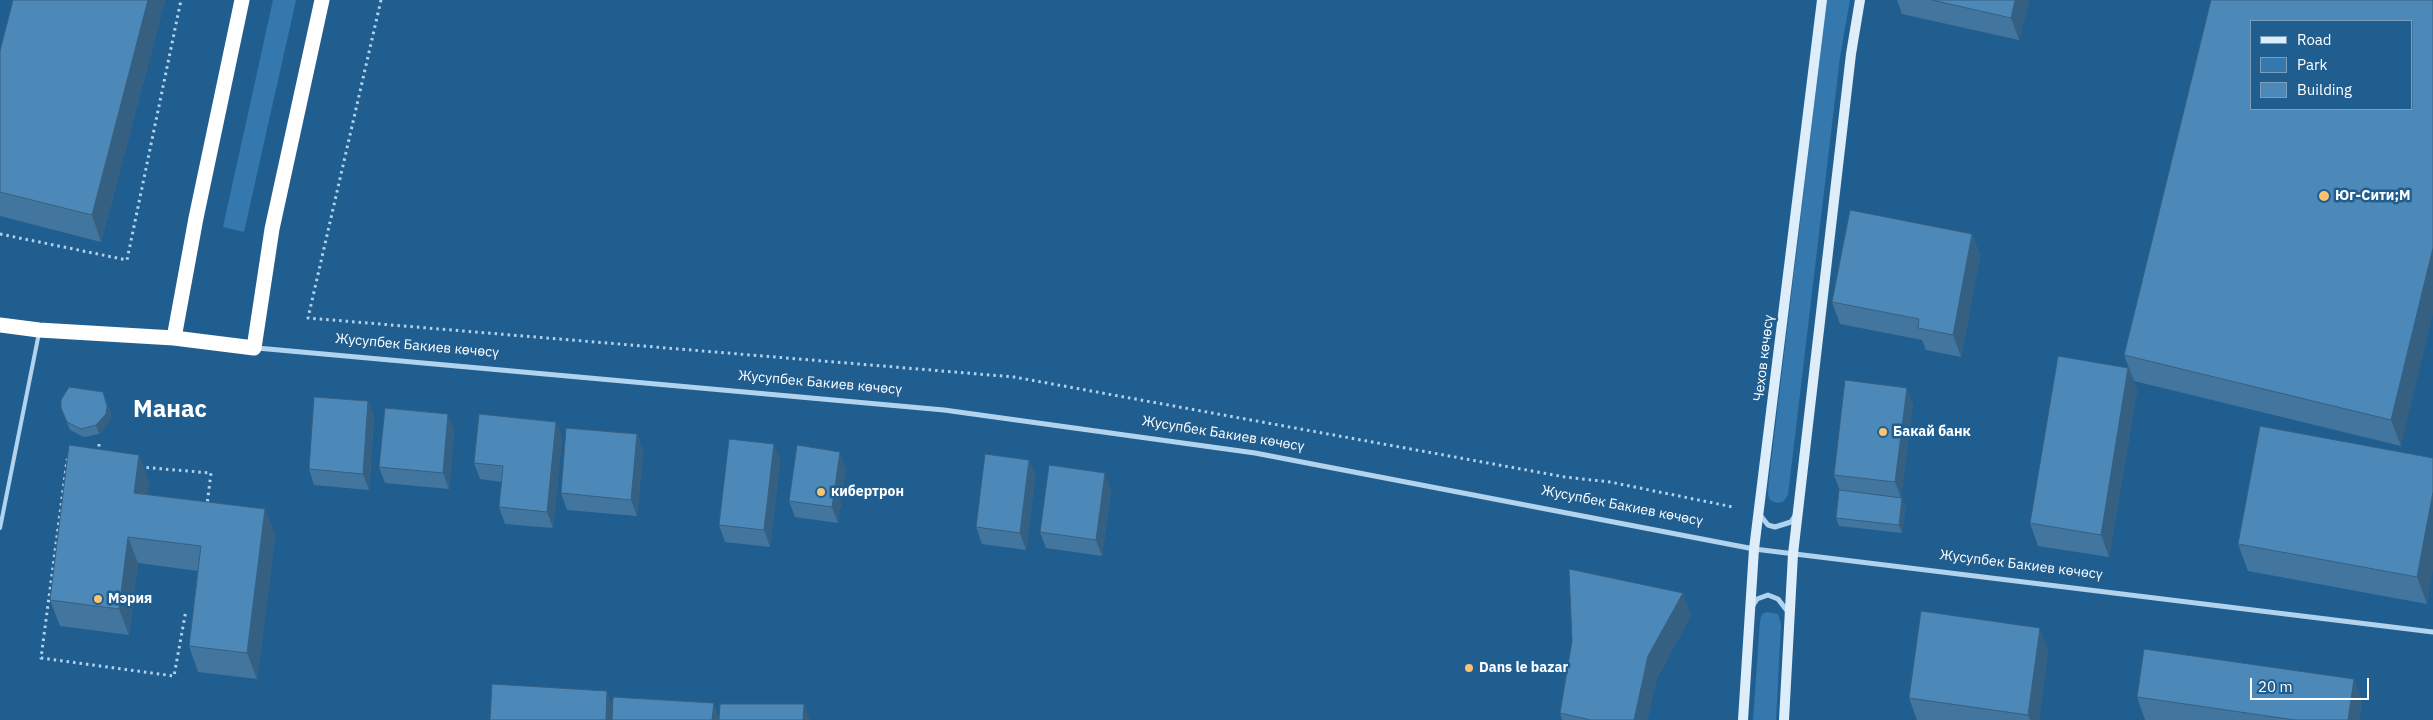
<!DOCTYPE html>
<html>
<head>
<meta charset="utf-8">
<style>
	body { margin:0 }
	#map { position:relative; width:2433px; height:720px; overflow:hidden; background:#215e90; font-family:"IBM Plex Sans",sans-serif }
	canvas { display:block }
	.legend { position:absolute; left:2250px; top:20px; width:162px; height:90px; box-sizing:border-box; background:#215e90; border:1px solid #7a9ebc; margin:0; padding:6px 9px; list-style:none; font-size:15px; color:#fff }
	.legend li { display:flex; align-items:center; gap:10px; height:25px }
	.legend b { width:25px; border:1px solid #7a9ebc }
	.scale { position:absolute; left:2250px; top:678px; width:119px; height:22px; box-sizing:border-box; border:2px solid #fff; border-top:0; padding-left:6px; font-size:15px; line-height:18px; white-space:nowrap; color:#fff; -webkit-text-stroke:4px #215e90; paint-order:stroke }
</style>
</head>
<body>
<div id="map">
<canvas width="2433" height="720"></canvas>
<ul class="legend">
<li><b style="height:6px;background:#ddedfa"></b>Road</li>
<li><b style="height:14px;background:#3478ad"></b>Park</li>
<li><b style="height:14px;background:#4d89b8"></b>Building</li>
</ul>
<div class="scale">20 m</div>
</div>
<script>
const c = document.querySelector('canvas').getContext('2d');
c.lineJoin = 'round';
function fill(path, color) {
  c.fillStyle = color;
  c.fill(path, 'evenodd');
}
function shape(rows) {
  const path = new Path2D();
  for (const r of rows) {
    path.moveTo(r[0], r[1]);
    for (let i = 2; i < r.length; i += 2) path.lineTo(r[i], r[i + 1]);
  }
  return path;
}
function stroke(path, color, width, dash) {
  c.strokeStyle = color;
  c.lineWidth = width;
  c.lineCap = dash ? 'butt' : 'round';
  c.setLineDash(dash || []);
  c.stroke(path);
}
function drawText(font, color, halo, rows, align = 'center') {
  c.font = font + ' "IBM Plex Sans",sans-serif';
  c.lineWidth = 5;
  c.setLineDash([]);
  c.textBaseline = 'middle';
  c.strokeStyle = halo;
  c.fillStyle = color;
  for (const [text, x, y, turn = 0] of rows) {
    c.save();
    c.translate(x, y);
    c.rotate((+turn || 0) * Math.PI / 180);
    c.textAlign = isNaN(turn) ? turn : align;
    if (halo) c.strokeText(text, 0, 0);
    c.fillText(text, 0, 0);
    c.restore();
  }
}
fill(shape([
	[273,0,296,0,244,232,223,227],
	[1827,0,1850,0,1840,57,1788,495,1783,502,1777,503,1770,500,1768,494,1769,479],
	[1767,612,1778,614,1781,624,1776,720,1753,720,1760,621,1762,614]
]), '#3478ad');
stroke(shape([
	[381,0,308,318,1014,377,1565,477,1610,482,1733,507],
	[0,234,127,260,181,0],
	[99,453,99,441],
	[69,460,67,460,41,658,174,676,186,610],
	[140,467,211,473,207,505]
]), '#b1d3ed', 3, [2.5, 4]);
stroke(shape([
	[0,528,39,333]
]), '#b1d3ed', 4);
stroke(shape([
	[257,348,944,410,1255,453,1754,549,2433,632],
	[1760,515,1768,525,1775,527,1791,522,1795,516],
	[1753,605,1757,599,1768,595,1778,599,1788,612]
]), '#b1d3ed', 5);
stroke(shape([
	[1743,720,1754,549,1822,0],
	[1784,720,1793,554,1851,54,1860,0]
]), '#ddedfa', 10);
stroke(shape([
	[0,325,39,330,174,338,254,348,272,229,322,0],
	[174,338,196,218,242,0]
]), '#fff', 15);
fill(shape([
	[13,0,165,0,101,242,0,216,0,51],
	[1897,0,2029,0,2019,40,1902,14],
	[2433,0,2401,446,2134,381,2124,355],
	[1972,234,1980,256,1961,357,1926,350,1922,340,1840,324,1832,302],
	[2128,368,2137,390,2109,557,2038,546,2030,523],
	[103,392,111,415,109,422,99,434,84,437,70,430,61,408],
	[368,401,374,417,369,490,314,485,309,469],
	[1913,404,1901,497,1906,506,1902,533,1839,526,1836,518,1840,491,1834,475],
	[556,422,562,438,553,528,505,524,499,507,502,482,480,479,474,463],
	[454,430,449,489,385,483,379,467],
	[637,434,643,451,637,516,567,510,561,493],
	[2433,458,2427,604,2248,571,2238,544],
	[780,460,770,547,725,542,719,525],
	[1029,460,1035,476,1026,550,982,544,976,527],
	[846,468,838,523,795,517,789,501],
	[149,481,147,495,265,509,275,536,257,679,198,672,189,646,198,571,138,563,129,635,60,626,50,600],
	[1111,490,1102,556,1046,548,1040,532],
	[1691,615,1657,678,1647,720,1562,720,1560,713],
	[2048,651,2039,720,1917,720,1909,698],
	[2354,679,2362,701,2359,720,2145,720,2137,697]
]), '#42769e');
fill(shape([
	[148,0,165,0,101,242,92,215],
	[2015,0,2029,0,2019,40,2011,18],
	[1972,234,1980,256,1961,357,1953,335],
	[2433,248,2433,314,2401,446,2391,420],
	[2128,368,2137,390,2109,557,2101,535],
	[1907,388,1913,404,1901,498,1895,482],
	[368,401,374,417,369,490,363,474],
	[107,406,111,415,109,422,99,434,96,425],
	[448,414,454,430,449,489,443,473],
	[556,422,562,438,553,528,547,512],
	[637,434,643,451,637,516,631,500],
	[774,444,780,460,770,547,764,530],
	[840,452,846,468,838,523,832,507],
	[139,455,149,481,144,520,134,493],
	[1029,460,1035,476,1026,550,1020,533],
	[1105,473,1111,490,1102,556,1096,540],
	[2433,492,2433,570,2427,604,2417,577],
	[1902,498,1906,506,1902,533,1899,525],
	[265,509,275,536,257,679,247,653],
	[128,537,138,563,129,635,119,609],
	[1683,593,1691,615,1657,678,1647,720,1634,720,1648,656],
	[2040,628,2048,651,2039,720,2030,720,2028,715],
	[2354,679,2362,701,2359,720,2348,720],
	[607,691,613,708,613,720,606,720],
	[714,703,720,720,712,720],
	[804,704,810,720,803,720]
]), '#366081');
const building = shape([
	[13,0,148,0,92,215,0,192,0,51,13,0],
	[1932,0,2015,0,2011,18,1932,0],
	[2211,0,2433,0,2433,248,2391,420,2124,355,2211,0],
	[2252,21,2412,21,2412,109,2252,109,2252,21],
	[1850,210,1972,234,1953,335,1918,328,1919,319,1832,302,1850,210],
	[2058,356,2128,368,2101,535,2030,523,2058,356],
	[1845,380,1907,388,1895,482,1834,475,1845,380],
	[69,387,103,392,107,406,106,414,96,425,81,429,67,422,61,408,61,400,69,387],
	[314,397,368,401,363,474,309,469,314,397],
	[385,408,448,414,443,473,379,467,385,408],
	[479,414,556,422,547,512,499,507,503,466,474,463,479,414],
	[2260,426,2433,458,2433,492,2417,577,2238,544,2260,426],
	[566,428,637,434,631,500,561,493,566,428],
	[729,439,774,444,764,530,719,525,729,439],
	[69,445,139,455,134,493,265,509,247,653,189,646,201,546,128,537,119,609,50,600,69,445],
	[797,445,840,452,832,507,789,501,797,445],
	[985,454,1029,460,1020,533,976,527,985,454],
	[1049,465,1105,473,1096,540,1040,532,1049,465],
	[1839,490,1902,498,1899,525,1836,518,1839,490],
	[1569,569,1683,593,1648,656,1634,720,1591,720,1560,713,1572,641,1569,569],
	[1921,611,2040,628,2028,715,1909,698,1921,611],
	[2144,649,2354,679,2348,720,2295,720,2137,697,2144,649],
	[492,684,607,691,606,720,490,720,492,684],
	[613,697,714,703,712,720,612,720,613,697],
	[720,704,804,704,803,720,719,720,720,704]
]);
fill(building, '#4d89b8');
stroke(building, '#366081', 1);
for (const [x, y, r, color] of [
	[2324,196,6,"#f9c372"],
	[1883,432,5,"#f9c372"],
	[821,492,5,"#f9c372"],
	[98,599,5,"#f9c372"],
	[1469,668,5,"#f9c372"]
]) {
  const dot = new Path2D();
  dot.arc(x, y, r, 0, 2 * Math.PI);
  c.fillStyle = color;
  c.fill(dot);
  stroke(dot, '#215e90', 2);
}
drawText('bold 14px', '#fff', '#215e90', [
	["Юг-Сити;M",2335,196],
	["Бакай банк",1893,432],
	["кибертрон",831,492],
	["Мэрия",108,599],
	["Dans le bazar",1479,668]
], 'left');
drawText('14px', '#fff', '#215e90', [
	["Жусупбек Бакиев көчөсү",417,346,5],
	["Чехов көчөсү",1764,358,-83],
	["Жусупбек Бакиев көчөсү",820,383,5],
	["Жусупбек Бакиев көчөсү",1223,434,9],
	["Жусупбек Бакиев көчөсү",1622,506,11],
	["Жусупбек Бакиев көчөсү",2021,565,7]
]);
drawText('bold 24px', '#fff', '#215e90', [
	["Манас",170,410]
]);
</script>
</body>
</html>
